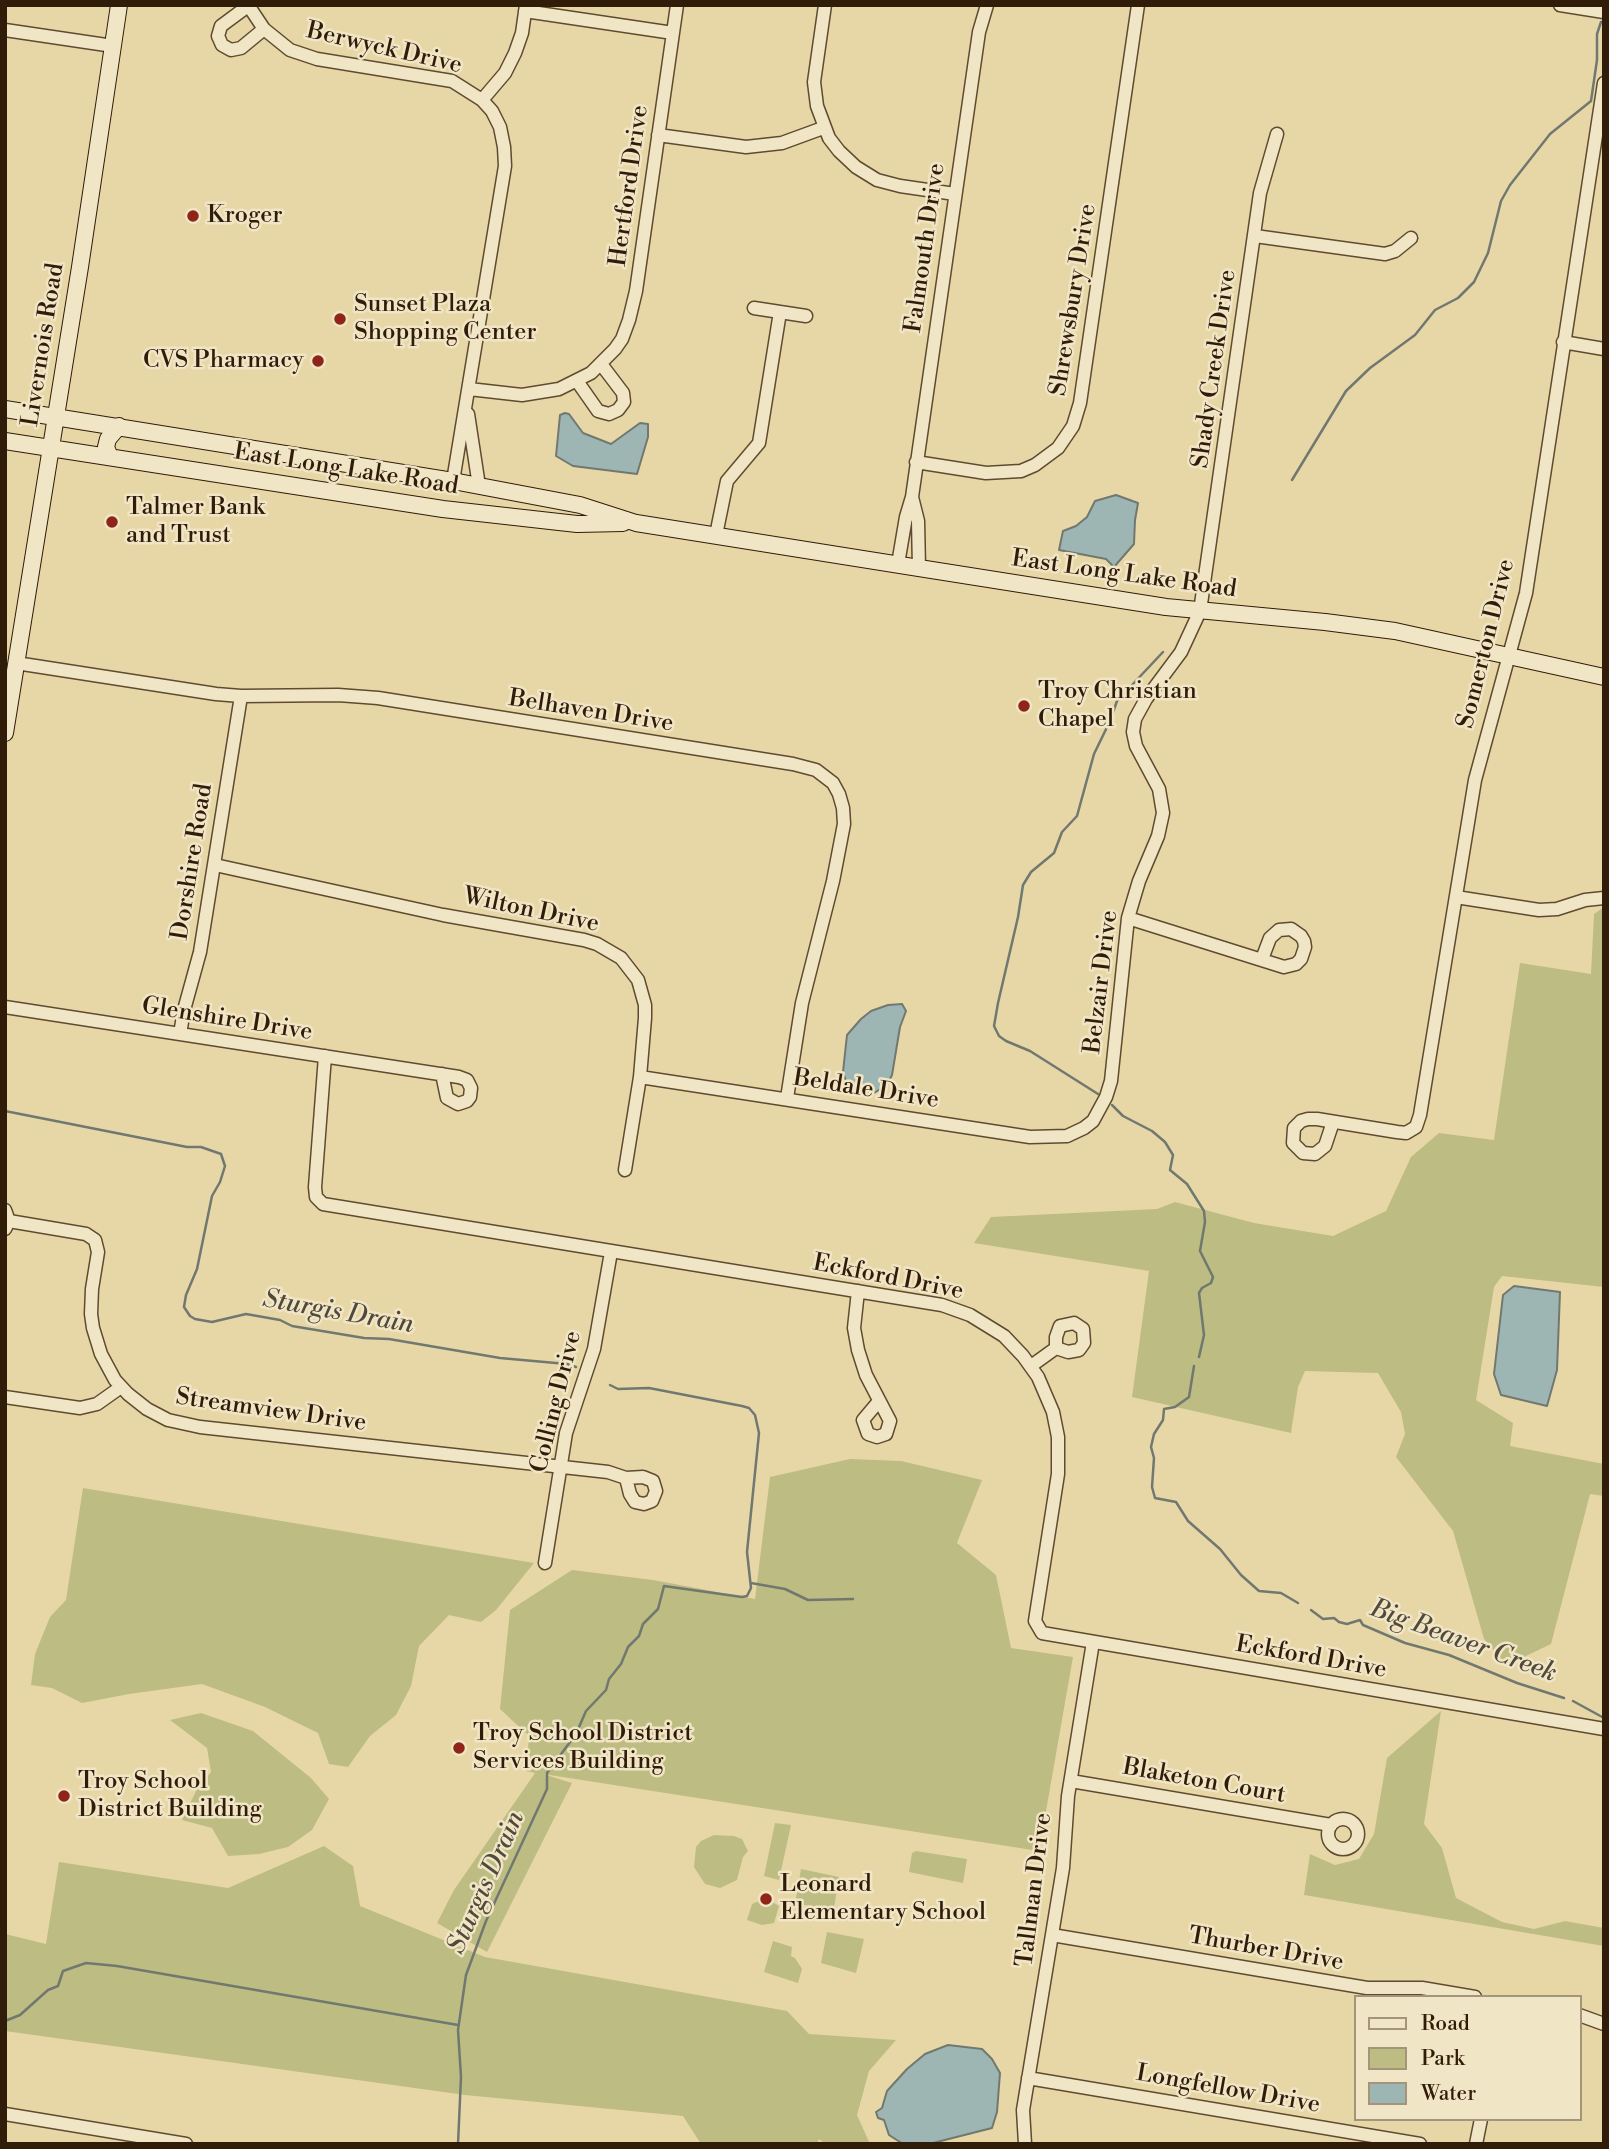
<!DOCTYPE html>
<html>
<head>
<meta charset="utf-8">
<style>
	body { margin:0 }
	#map { position:relative; width:1609px; height:2149px; overflow:hidden; background:#e8d7a6; font-family:"Libre Bodoni",serif }
	canvas { display:block }
	.frame { position:absolute; inset:0; border:7px solid #301c09; pointer-events:none }
	.legend { position:absolute; left:1354px; top:1995px; width:228px; height:126px; box-sizing:border-box; background:#f0e5c5; border:2px solid #a3957a; margin:0; padding:9px 12px; list-style:none; font-size:21px; color:#301c09 }
	.legend li { display:flex; align-items:center; gap:14px; height:35px }
	.legend b { width:35px; border:2px solid #a3957a }
</style>
</head>
<body>
<div id="map">
<canvas width="1609" height="2149"></canvas>
<div class="frame"></div>
<ul class="legend">
<li><b style="height:9px;background:#f0e5c5"></b>Road</li>
<li><b style="height:19px;background:#bdbc82"></b>Park</li>
<li><b style="height:19px;background:#9db6b4"></b>Water</li>
</ul>
</div>
<script>
const c = document.querySelector('canvas').getContext('2d');
c.lineJoin = 'round';
function fill(path, color) {
  c.fillStyle = color;
  c.fill(path, 'evenodd');
}
function shape(rows) {
  const path = new Path2D();
  for (const r of rows) {
    if (r.length === 3) {
      path.moveTo(r[0] + r[2], r[1]);
      path.arc(r[0], r[1], r[2], 0, 2 * Math.PI);
      continue;
    }
    path.moveTo(r[0], r[1]);
    for (let i = 2; i < r.length; i += 2) path.lineTo(r[i], r[i + 1]);
  }
  return path;
}
function stroke(path, color, width, dash) {
  c.strokeStyle = color;
  c.lineWidth = width;
  c.lineCap = dash ? 'butt' : 'round';
  c.setLineDash(dash || []);
  c.stroke(path);
}
function drawText(font, color, halo, rows, align = 'center') {
  c.font = font + ' "Libre Bodoni",serif';
  c.lineWidth = 5;
  c.setLineDash([]);
  c.textBaseline = 'middle';
  c.strokeStyle = halo;
  c.fillStyle = color;
  for (const [text, x, y, turn = 0] of rows) {
    c.save();
    c.translate(x, y);
    c.rotate((+turn || 0) * Math.PI / 180);
    c.textAlign = isNaN(turn) ? turn : align;
    if (halo) c.strokeText(text, 0, 0);
    c.fillText(text, 0, 0);
    c.restore();
  }
}
fill(shape([
	[1604,907,1604,1287,1502,1276,1494,1287,1476,1400,1513,1423,1510,1446,1604,1464,1604,1496,1590,1494,1551,1644,1507,1665,1484,1639,1453,1531,1396,1457,1405,1434,1401,1412,1378,1373,1305,1371,1298,1387,1291,1433,1132,1397,1149,1271,974,1243,991,1217,1157,1209,1175,1202,1254,1223,1333,1236,1386,1211,1411,1157,1439,1133,1494,1140,1520,963,1591,974,1594,914],
	[850,1459,901,1461,982,1480,957,1543,996,1575,1011,1648,1073,1657,1039,1851,543,1774,572,1783,487,1952,437,1923,454,1890,535,1773,526,1771,529,1736,500,1709,510,1610,572,1570,653,1580,755,1599,770,1477],
	[83,1488,534,1563,496,1610,481,1622,449,1615,419,1646,411,1686,396,1715,370,1736,348,1767,329,1764,318,1733,265,1707,202,1684,129,1694,82,1703,52,1688,31,1685,35,1654,50,1617,66,1600],
	[1441,1711,1424,1824,1442,1848,1456,1898,1502,1922,1534,1929,1565,1921,1604,1928,1604,1946,1304,1895,1310,1854,1335,1865,1359,1859,1374,1834,1387,1758],
	[201,1713,253,1731,311,1778,329,1799,312,1830,288,1847,259,1854,228,1856,212,1828,182,1820,196,1791,211,1772,207,1748,170,1720],
	[775,1823,791,1825,779,1880,764,1876],
	[714,1835,734,1836,742,1839,748,1851,743,1857,737,1880,720,1888,705,1884,694,1867,696,1847,701,1841],
	[324,1846,353,1866,360,1906,485,1957,787,2011,809,2034,896,2040,869,2071,857,2115,870,2144,826,2144,819,2139,817,2144,701,2144,683,2116,465,2095,5,2031,5,1934,46,1944,59,1862,228,1888],
	[916,1851,967,1859,963,1883,909,1872,912,1853],
	[801,1869,839,1877,834,1908,795,1904],
	[766,1898,779,1906,774,1923,762,1925,747,1920,752,1904],
	[827,1932,864,1939,856,1973,821,1963],
	[773,1941,792,1947,791,1956,795,1958,802,1969,798,1983,764,1972]
]), '#bdbc82');
const water = shape([
	[565,413,569,414,583,433,611,444,640,423,648,424,648,437,637,474,573,466,556,456,560,415,565,413],
	[1116,495,1138,503,1135,520,1134,544,1114,567,1106,559,1059,550,1063,531,1076,526,1087,517,1095,501,1116,495],
	[902,1004,906,1011,900,1027,892,1075,887,1085,874,1093,859,1091,846,1081,843,1072,847,1035,861,1019,871,1011,888,1005,902,1004],
	[1514,1286,1560,1292,1557,1370,1547,1406,1501,1395,1494,1374,1503,1295,1514,1286],
	[948,2045,982,2049,992,2059,1000,2073,997,2112,992,2128,929,2144,903,2144,889,2135,884,2120,878,2118,876,2112,882,2108,887,2091,907,2069,925,2054,948,2045]
]);
fill(water, '#9db6b4');
stroke(water, '#717870', 2);
stroke(shape([
	[1292,480,1346,391,1370,368,1415,335,1435,310,1458,298,1474,282,1488,253,1501,201,1510,185,1550,134,1591,101,1597,60,1597,34,1601,22],
	[1098,1094,1030,1051,1006,1041,999,1036,994,1026,998,1003,1018,917,1023,885,1031,872,1054,853,1062,832,1077,816,1094,754,1110,721,1117,701,1163,652],
	[1112,1105,1123,1116,1152,1131,1165,1142,1173,1155,1170,1170,1187,1184,1204,1211,1205,1222,1200,1251,1213,1277,1211,1283,1202,1288,1199,1293,1204,1335,1199,1357],
	[5,1111,187,1147,201,1147,221,1154,225,1166,220,1182,212,1196,197,1269,186,1295,184,1307,190,1316,195,1319,212,1322,246,1314,280,1320,292,1326,364,1338,389,1339,500,1358,567,1364,576,1367],
	[1194,1366,1189,1397,1175,1407,1164,1409,1163,1420,1154,1434,1151,1447,1154,1458,1152,1487,1155,1498,1176,1502,1188,1521,1220,1549,1241,1575,1259,1591,1281,1593,1298,1603],
	[751,1583,785,1589,808,1600,853,1599],
	[1311,1610,1323,1619,1334,1618,1339,1622,1347,1624,1360,1620,1363,1625,1405,1643,1449,1655,1517,1683,1564,1698],
	[1573,1701,1604,1718],
	[5,2021,20,2015,48,1990,58,1986,63,1971,86,1963,117,1966,458,2025],
	[458,2144,461,2077,458,2030,466,1975,486,1921,547,1789,547,1773,576,1734,586,1711,606,1690,609,1679,621,1664,628,1647,639,1636,643,1624,658,1609,664,1586,742,1597,747,1596,751,1588,747,1552,759,1433,755,1415,749,1408,742,1406,649,1388,618,1389,610,1385]
]), '#717870', 2.5);
const street = shape([
	[248,5,264,29,290,50,317,59,452,81,482,100,492,111,500,127,504,147,505,166,453,481],
	[825,5,814,82,817,106,829,138,839,151,856,167,877,180,900,186,955,194],
	[1560,5,1604,12],
	[248,6,221,26,218,36,222,45,231,50,241,48,264,29],
	[525,11,673,33],
	[5,30,113,46],
	[482,100,505,73,515,53,522,33,526,5],
	[658,135,746,147,782,143,823,128],
	[1255,236,1385,254,1395,251,1411,238],
	[754,308,806,316],
	[1563,342,1604,349],
	[577,381,598,411,609,414,618,410,624,402,623,393,601,364],
	[469,389,522,395,559,389,591,373,615,349,622,339,629,320,636,291,677,5],
	[468,414,479,486],
	[916,462,986,473,1021,471,1035,465,1058,448,1073,426,1080,403,1138,5],
	[912,497,979,32,987,5],
	[716,535,727,481,759,443,780,312],
	[898,564,906,517,912,497,918,521,919,568],
	[16,663,216,694,241,696,338,695,378,698,793,764,816,770,833,783,839,794,843,808,844,824,833,881,802,1003,787,1098],
	[215,865,443,915,584,940,597,944,621,958,638,980,645,1005,645,1018,640,1077,625,1170],
	[1456,897,1539,910,1557,909,1585,900,1604,898],
	[1128,918,1284,967,1296,964,1301,959,1305,947,1304,941,1301,936,1291,929,1279,930,1270,938,1262,959],
	[5,1007,459,1077,467,1080,471,1088,470,1097,467,1101,458,1104,447,1098,442,1074],
	[180,1034,184,1010,200,952,241,696],
	[325,1056,315,1187,316,1197,323,1204,942,1305,970,1315,1004,1336,1023,1356,1038,1377,1053,1412,1058,1437,1058,1474,1035,1621,1042,1633,1604,1729],
	[640,1077,1030,1137,1067,1136,1084,1128,1093,1121,1106,1097,1111,1081,1128,918,1139,881,1158,836,1163,813,1159,789,1136,746,1133,732,1135,719,1146,699,1181,652,1200,611,1260,193,1277,134],
	[1333,1122,1325,1146,1315,1154,1303,1153,1293,1143,1294,1128,1301,1121,1308,1119,1317,1119,1397,1132,1406,1133,1416,1127,1420,1115,1475,780,1526,593,1604,83],
	[5,1210,9,1221,5,1229],
	[9,1221,86,1234,95,1240,98,1252,92,1289,91,1314,93,1328,101,1354,115,1380,128,1394,147,1409,168,1420,200,1427,608,1472,626,1478,630,1494,635,1502,644,1504,652,1501,656,1491,653,1481,643,1477,626,1478],
	[858,1291,854,1328,858,1350,866,1375,890,1421,886,1434,877,1437,868,1434,863,1420,879,1401],
	[1031,1366,1056,1348,1068,1352,1079,1350,1084,1343,1083,1329,1074,1323,1060,1326,1056,1337,1056,1348],
	[5,1397,80,1408,97,1404,121,1387],
	[545,1563,566,1433,594,1349,611,1252],
	[1071,1781,1331,1825],
	[1343,1834,15],
	[1052,1935,1367,1988,1422,1988,1475,1997],
	[1579,2015,1604,2024],
	[1028,2078,1420,2144],
	[5,2114,186,2144],
	[1025,2144,1023,2110,1063,1868,1068,1796,1093,1642],
	[1476,2144,1481,2119]
]);
const secondary = shape([
	[5,409,453,481,580,505,636,523,919,568,1166,607,1325,622,1395,631,1604,677],
	[5,441,443,509,577,524,623,523],
	[110,457,106,447,108,439,119,426],
	[5,733,80,267,119,5]
]);
stroke(street, '#5e4b30', 15);
stroke(secondary, '#301c09', 18);
stroke(street, '#f0e5c5', 12);
stroke(secondary, '#f0e5c5', 16);
for (const [x, y, r, color] of [
	[193,216,7,"#8f2418"],
	[340,319,7,"#8f2418"],
	[318,361,7,"#8f2418"],
	[112,522,7,"#8f2418"],
	[1024,706,7,"#8f2418"],
	[459,1748,7,"#8f2418"],
	[64,1796,7,"#8f2418"],
	[766,1899,7,"#8f2418"]
]) {
  const dot = new Path2D();
  dot.arc(x, y, r, 0, 2 * Math.PI);
  c.fillStyle = color;
  c.fill(dot);
  stroke(dot, '#f0e5c5', 2.5);
}
drawText('24px', '#301c09', '#f0e5c5', [
	["Berwyck Drive",384,49,13],
	["Hertford Drive",630,186,-82],
	["Falmouth Drive",926,248,-82],
	["Shrewsbury Drive",1074,300,-81],
	["Livernois Road",44,345,-81],
	["Shady Creek Drive",1215,369,-82],
	["East Long Lake Road",346,470,9],
	["East Long Lake Road",1124,575,8],
	["Somerton Drive",1487,644,-76],
	["Belhaven Drive",591,712,9],
	["Dorshire Road",193,862,-81],
	["Wilton Drive",531,911,12],
	["Belzair Drive",1102,982,-83],
	["Glenshire Drive",227,1020,9],
	["Beldale Drive",866,1090,9],
	["Eckford Drive",888,1278,11],
	["Colling Drive",557,1402,-76],
	["Streamview Drive",271,1411,8],
	["Eckford Drive",1311,1658,10],
	["Blaketon Court",1204,1782,10],
	["Tallman Drive",1035,1890,-83],
	["Thurber Drive",1266,1950,10],
	["Longfellow Drive",1228,2090,10]
]);
drawText('24px', '#301c09', '#f0e5c5', [
	["Kroger",207,216],
	["Sunset Plaza",354,305],
	["Shopping Center",354,333],
	["CVS Pharmacy",304,361,"right"],
	["Talmer Bank",126,508],
	["and Trust",126,536],
	["Troy Christian",1038,692],
	["Chapel",1038,720],
	["Troy School District",473,1734],
	["Services Building",473,1762],
	["Troy School",78,1782],
	["District Building",78,1810],
	["Leonard",780,1885],
	["Elementary School",780,1913]
], 'left');
drawText('italic 26px', '#514a3c', '#f0e5c5', [
	["Sturgis Drain",338,1313,10],
	["Big Beaver Creek",1463,1642,20],
	["Sturgis Drain",487,1883,-66]
]);
</script>
</body>
</html>
